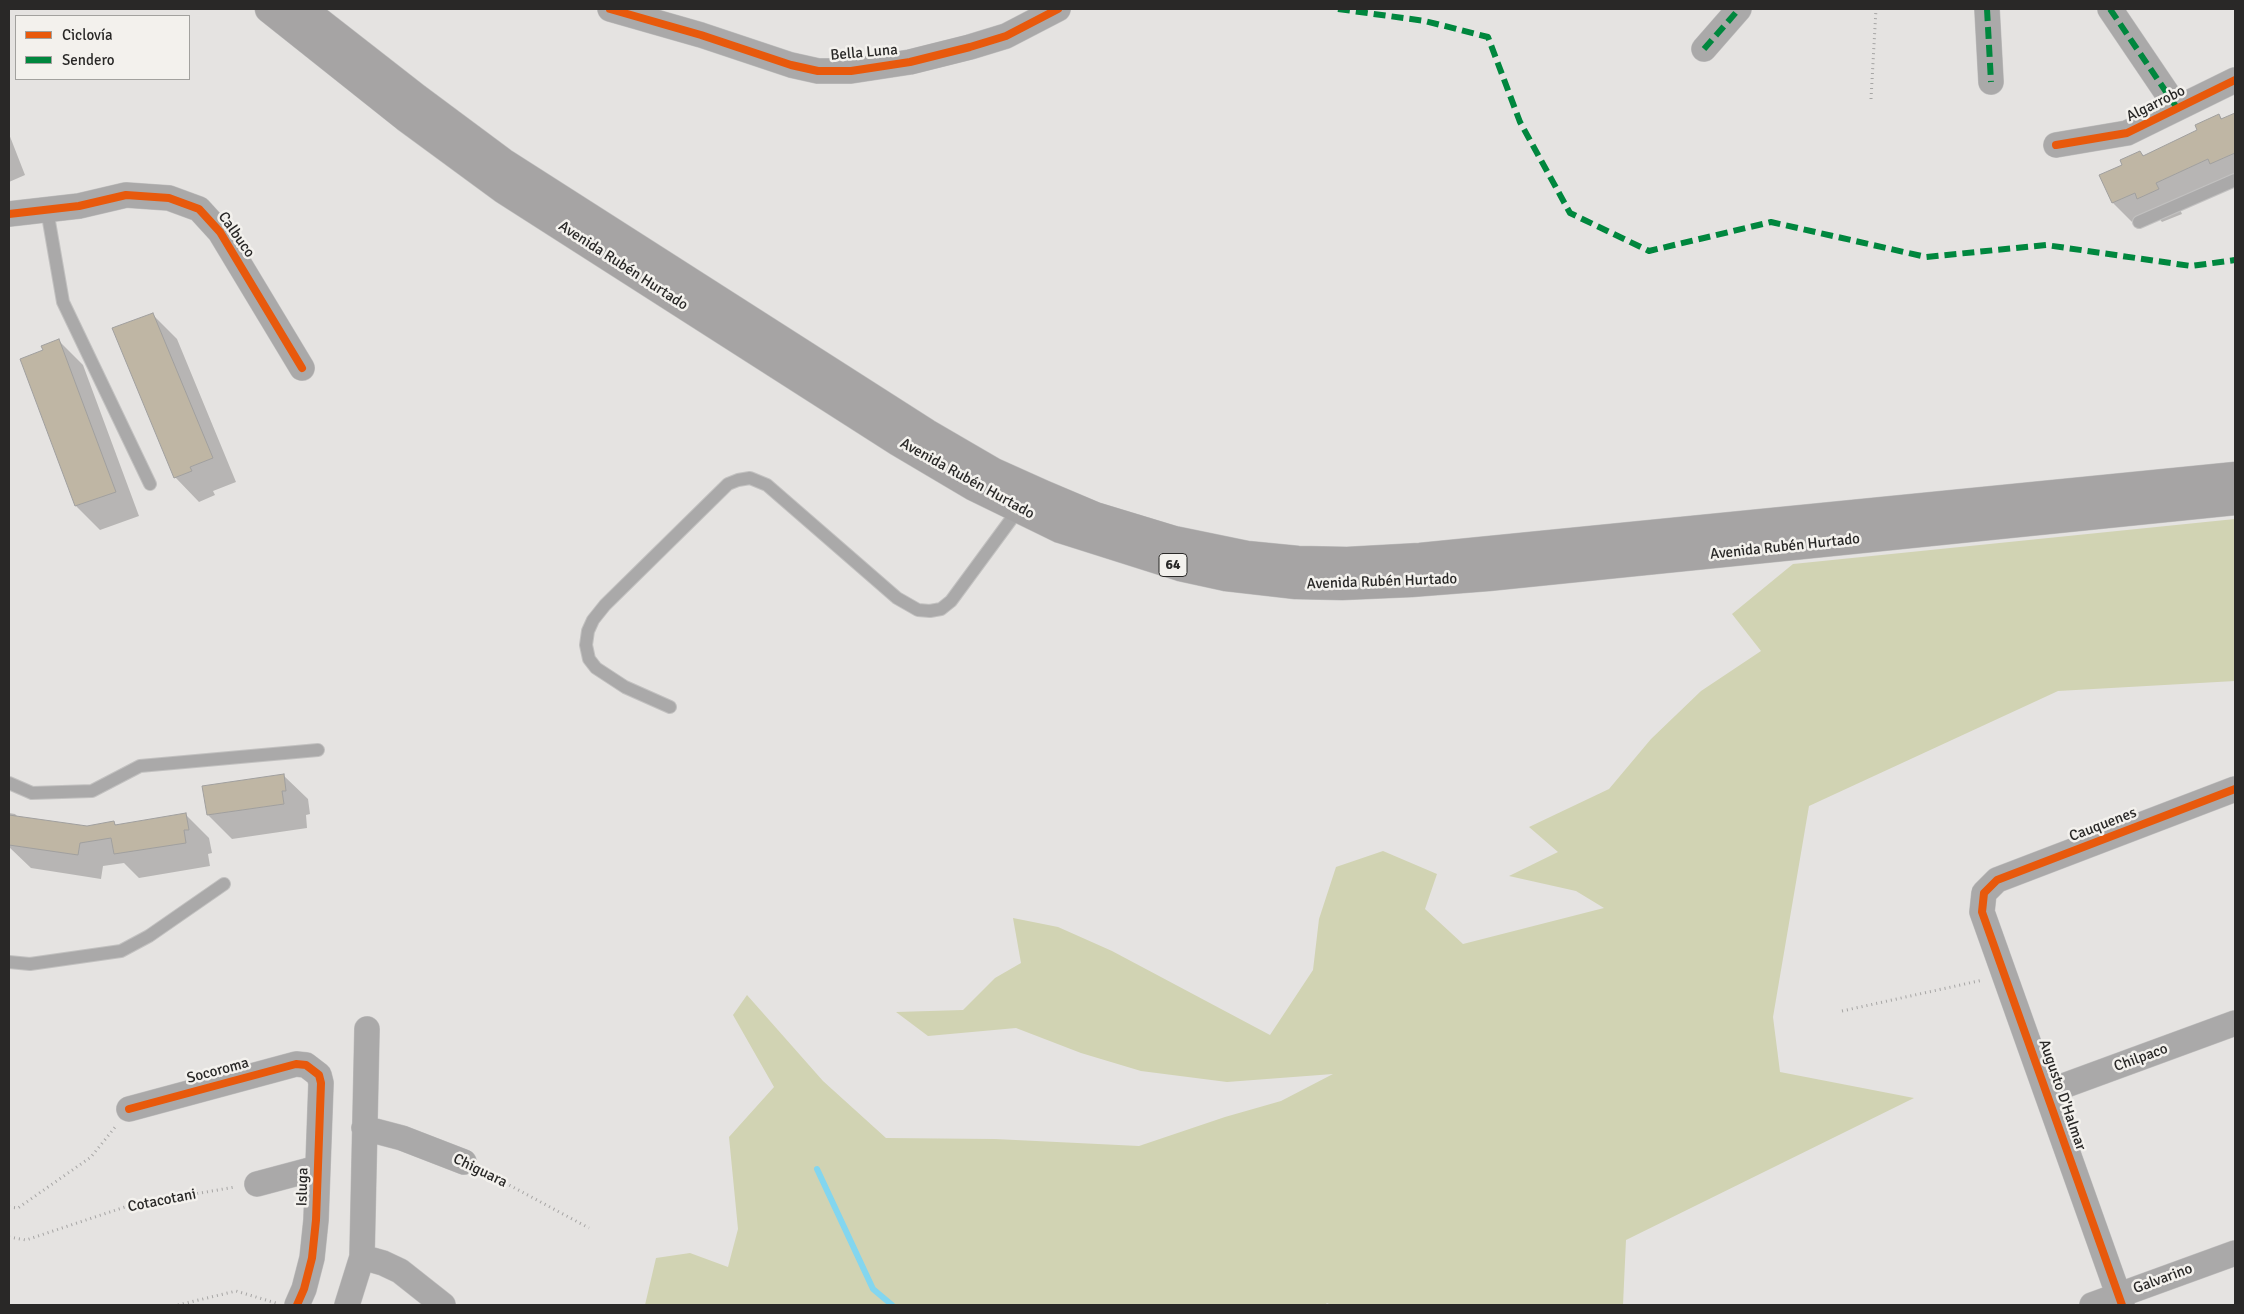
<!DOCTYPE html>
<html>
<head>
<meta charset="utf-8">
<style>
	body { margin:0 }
	#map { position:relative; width:2244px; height:1314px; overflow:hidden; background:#e5e3e1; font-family:Signika,sans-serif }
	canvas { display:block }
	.frame { position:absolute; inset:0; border:10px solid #292827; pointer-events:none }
	.legend { position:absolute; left:15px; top:15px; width:175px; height:65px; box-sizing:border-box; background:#f3f1ed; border:1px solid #a2a19e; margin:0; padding:6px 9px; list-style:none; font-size:15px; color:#292827 }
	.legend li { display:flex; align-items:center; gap:10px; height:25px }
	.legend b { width:25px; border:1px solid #a2a19e }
</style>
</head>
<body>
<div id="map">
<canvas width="2244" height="1314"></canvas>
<div class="frame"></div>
<ul class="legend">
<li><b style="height:6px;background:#e8590c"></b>Ciclovía</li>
<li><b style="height:6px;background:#00873e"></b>Sendero</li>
</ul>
</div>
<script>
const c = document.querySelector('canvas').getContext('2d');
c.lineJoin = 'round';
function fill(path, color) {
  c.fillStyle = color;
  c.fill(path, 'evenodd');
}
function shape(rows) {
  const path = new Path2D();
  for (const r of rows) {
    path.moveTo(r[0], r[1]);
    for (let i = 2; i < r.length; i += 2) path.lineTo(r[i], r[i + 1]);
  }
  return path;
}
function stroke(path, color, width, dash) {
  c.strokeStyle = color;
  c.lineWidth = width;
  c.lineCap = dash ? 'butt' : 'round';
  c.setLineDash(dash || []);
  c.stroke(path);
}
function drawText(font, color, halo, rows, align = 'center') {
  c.font = font + ' Signika,sans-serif';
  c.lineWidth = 5;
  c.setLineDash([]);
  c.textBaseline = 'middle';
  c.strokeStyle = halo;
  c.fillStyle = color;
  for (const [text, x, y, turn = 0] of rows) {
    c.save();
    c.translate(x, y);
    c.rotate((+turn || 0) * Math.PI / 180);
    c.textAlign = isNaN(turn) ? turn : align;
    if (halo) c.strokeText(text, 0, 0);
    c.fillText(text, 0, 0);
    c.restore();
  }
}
fill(shape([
	[2235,519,2235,681,2058,691,1809,806,1773,1017,1780,1072,1914,1098,1626,1240,1623,1305,1331,1305,1327,1303,1325,1305,645,1305,656,1258,690,1253,728,1267,738,1229,729,1137,774,1087,733,1015,747,995,823,1081,886,1138,995,1139,1139,1146,1225,1117,1281,1101,1333,1074,1227,1082,1141,1071,1081,1053,1016,1028,928,1036,896,1012,963,1010,995,978,1021,963,1013,918,1058,927,1112,951,1270,1035,1313,970,1319,919,1336,867,1383,851,1437,874,1425,909,1463,944,1604,908,1576,891,1509,876,1558,852,1529,827,1609,789,1651,739,1701,691,1761,651,1732,614,1793,564]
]), '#d1d3b3');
fill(shape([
	[2235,114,2235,187,2231,183,2179,207,2182,214,2162,222,2158,217,2137,227,2113,203,2100,176,2123,165,2140,152,2144,156,2199,131,2219,115,2223,120],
	[9,134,25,175,9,182],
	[153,315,177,339,236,482,213,491,215,495,199,502,175,477],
	[59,341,83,365,139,516,100,530,76,506],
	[283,775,308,799,310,814,306,815,307,828,232,839,208,815],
	[9,813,15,814,19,818,87,827,114,823,117,826,185,814,209,838,212,853,208,854,210,866,139,878,124,863,103,866,101,879,31,868,9,847]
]), '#0003');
stroke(shape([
	[817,1169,873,1289,892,1305]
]), '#83d6ef', 6);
const building = shape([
	[2235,113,2235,153,2210,164,2208,159,2156,183,2159,189,2137,199,2135,193,2112,203,2099,175,2122,165,2120,160,2140,151,2143,156,2197,130,2195,125,2219,114,2221,119,2235,113],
	[153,313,213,458,190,467,192,471,174,478,112,328,153,313],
	[59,339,116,492,75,506,20,359,43,350,41,346,59,339],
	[284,774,286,791,282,791,284,804,207,815,202,786,284,774],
	[186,813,189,830,184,830,186,843,114,854,111,838,80,843,78,855,9,845,9,815,87,826,114,821,115,825,186,813]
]);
fill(building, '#bfb6a4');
stroke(building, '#a09f9e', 1);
const service = shape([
	[47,210,63,302,150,484],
	[2139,222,2235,180],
	[670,707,625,687,596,668,589,659,586,645,588,631,593,620,605,605,728,484,738,480,750,478,767,485,897,598,918,610,930,611,941,609,951,601,1018,510],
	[9,783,32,793,92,791,140,766,318,750],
	[9,962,30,964,121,951,149,936,224,884]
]);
const minor = shape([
	[610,9,701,35,791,65,818,71,851,71,910,62,970,47,1006,36,1058,9],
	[1987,9,1991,82],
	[2110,9,2177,108],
	[1704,49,1739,9],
	[2056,145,2127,133,2235,80],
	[9,214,79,206,126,195,169,198,199,209,220,232,302,368],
	[2047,1092,2235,1023],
	[129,1109,296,1064,306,1065,319,1075,321,1083,316,1220,312,1258,304,1289,297,1305],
	[364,1128,402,1138,464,1162],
	[257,1184,317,1168],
	[362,1257,383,1263,400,1271,443,1305],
	[347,1305,362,1257,367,1029],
	[2092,1305,2235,1253],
	[2122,1305,1982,912,1984,893,1997,880,2235,789]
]);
const trunk = shape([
	[269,9,406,118,504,190,898,442,974,487,1060,529,1180,567,1226,577,1296,585,1342,586,1411,583,1488,577,2235,501],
	[303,9,417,98,503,162,927,433,994,472,1043,494,1095,516,1174,540,1247,555,1298,560,1347,561,1420,557,2235,476]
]);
stroke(service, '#c2c1c0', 14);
stroke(minor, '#c2c1c0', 26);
stroke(trunk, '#c2c1c0', 29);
stroke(shape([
	[1871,99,1876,9],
	[1842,1011,1983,980],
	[483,1171,589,1228],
	[9,1207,18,1208,91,1157,116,1126],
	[9,1237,26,1240,131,1205,235,1187],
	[178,1305,236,1291,276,1303]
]), '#a6a5a4', 3, [1, 4]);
stroke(service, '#aaa9a9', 12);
stroke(minor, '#aaa9a9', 25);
stroke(trunk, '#a6a4a4', 28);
stroke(shape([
	[1338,9,1425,21,1488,37,1520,122,1570,213,1649,251,1771,222,1926,257,2046,245,2191,266,2235,260],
	[1987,9,1991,82],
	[2110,9,2177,108],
	[1704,49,1739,9]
]), '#00873e', 6, [12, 6]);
stroke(shape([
	[610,9,701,35,791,65,818,71,851,71,910,62,970,47,1006,36,1058,9],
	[2056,145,2127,133,2235,80],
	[9,214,79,206,126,195,169,198,199,209,220,232,302,368],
	[129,1109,296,1064,306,1065,319,1075,321,1083,316,1220,312,1258,304,1289,297,1305],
	[2122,1305,1982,912,1984,893,1997,880,2235,789]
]), '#e8590c', 8);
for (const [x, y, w] of [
	[1173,565,28]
]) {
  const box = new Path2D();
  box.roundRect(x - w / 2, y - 11.5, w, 23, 4);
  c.fillStyle = '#f3f1ed';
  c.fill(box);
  stroke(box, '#292827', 1);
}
drawText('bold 14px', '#292827', null, [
	["64",1173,565]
]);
drawText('15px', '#292827', '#f3f1ed', [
	["Bella Luna",864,53,-5],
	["Algarrobo",2156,104,-26],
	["Calbuco",236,235,55],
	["Avenida Rubén Hurtado",623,266,33],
	["Avenida Rubén Hurtado",967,479,29],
	["Avenida Rubén Hurtado",1785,547,-6],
	["Avenida Rubén Hurtado",1382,582,-2],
	["Cauquenes",2103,825,-21],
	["Chilpaco",2141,1058,-20],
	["Socoroma",218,1071,-15],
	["Augusto D'Halmar",2062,1095,71],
	["Chiguara",480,1171,26],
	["Isluga",303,1187,-88],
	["Cotacotani",162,1201,-11],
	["Galvarino",2163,1279,-20]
]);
</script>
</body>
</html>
